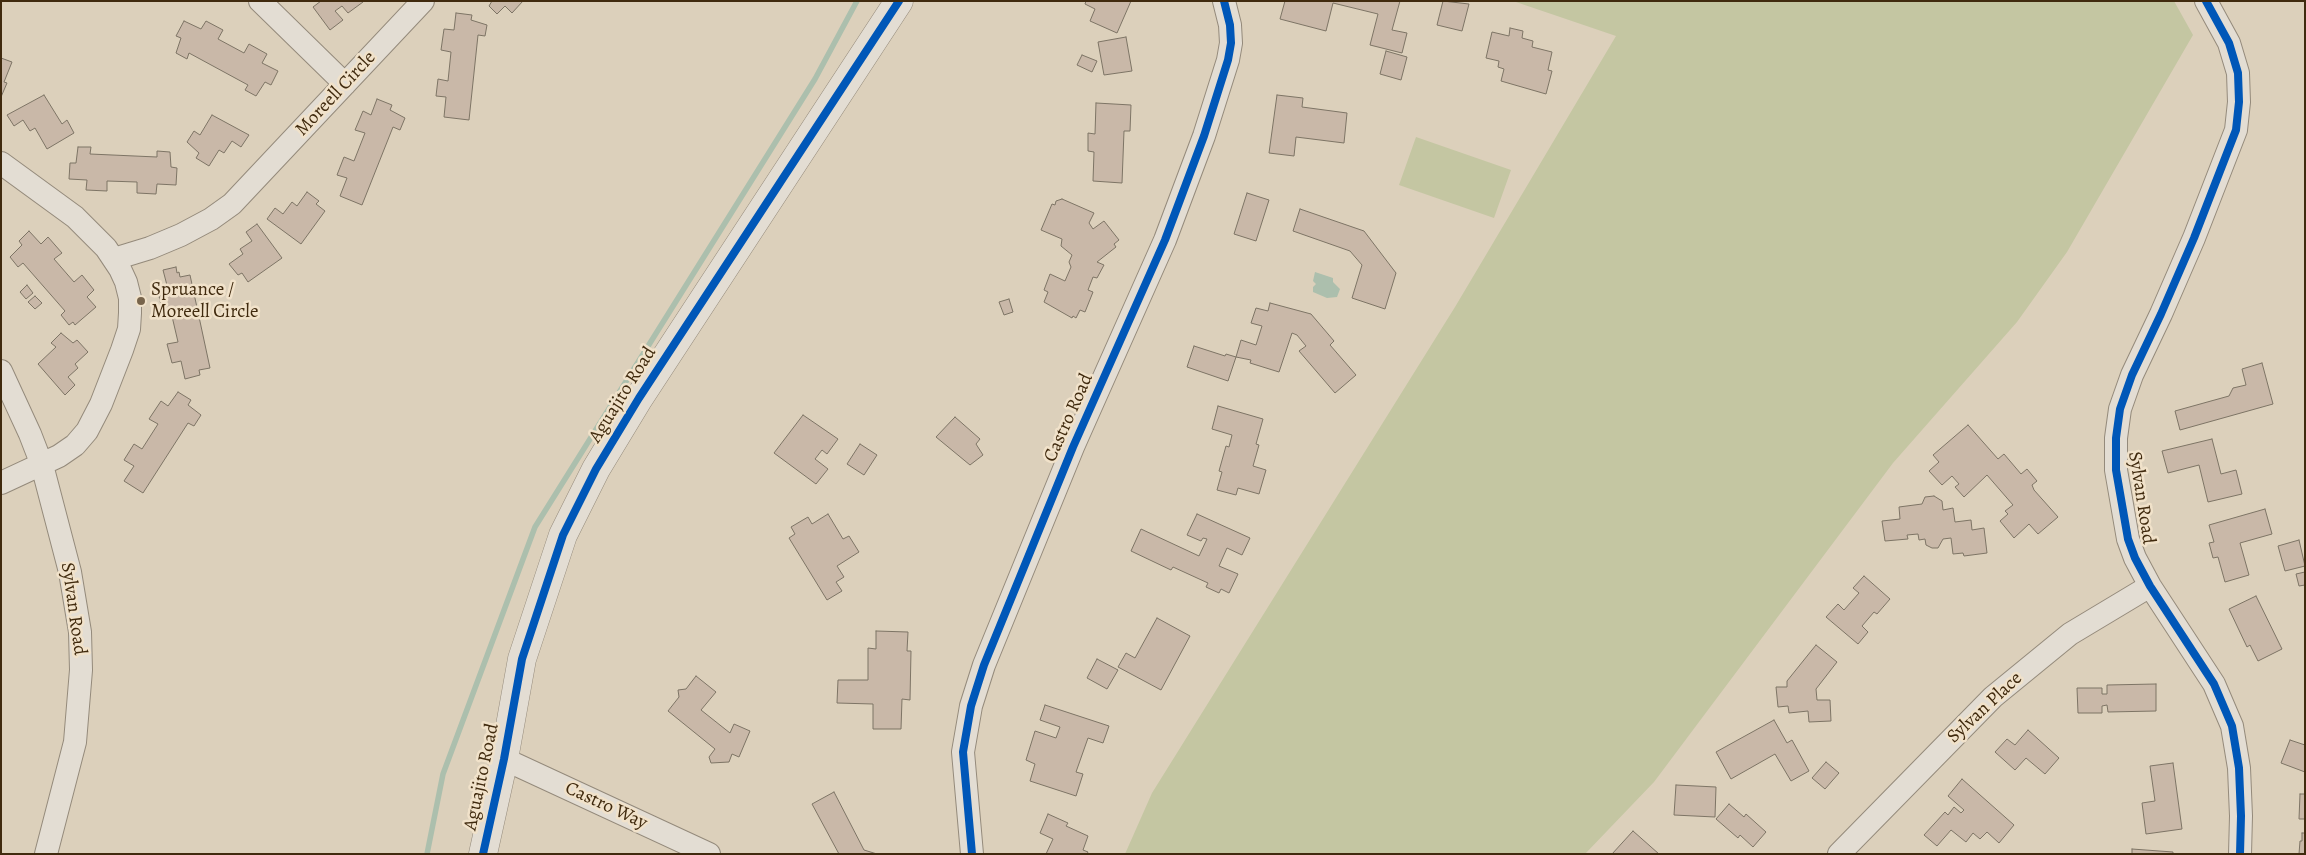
<!DOCTYPE html>
<html>
<head>
<meta charset="utf-8">
<style>
	body { margin:0 }
	#map { position:relative; width:2306px; height:855px; overflow:hidden; background:#dcd0bb; font-family:Alegreya,serif }
	canvas { display:block }
	.frame { position:absolute; inset:0; border:2px solid #402a0e; pointer-events:none }
</style>
</head>
<body>
<div id="map">
<canvas width="2306" height="855"></canvas>
<div class="frame"></div>
</div>
<script>
const c = document.querySelector('canvas').getContext('2d');
c.lineJoin = 'round';
function fill(path, color) {
  c.fillStyle = color;
  c.fill(path, 'evenodd');
}
function shape(rows) {
  const path = new Path2D();
  for (const r of rows) {
    path.moveTo(r[0], r[1]);
    for (let i = 2; i < r.length; i += 2) path.lineTo(r[i], r[i + 1]);
  }
  return path;
}
function stroke(path, color, width, dash) {
  c.strokeStyle = color;
  c.lineWidth = width;
  c.lineCap = dash ? 'butt' : 'round';
  c.setLineDash(dash || []);
  c.stroke(path);
}
function drawText(font, color, halo, rows, align = 'center') {
  c.font = font + ' Alegreya,serif';
  c.lineWidth = 5;
  c.setLineDash([]);
  c.textBaseline = 'middle';
  c.strokeStyle = halo;
  c.fillStyle = color;
  for (const [text, x, y, turn = 0] of rows) {
    c.save();
    c.translate(x, y);
    c.rotate((+turn || 0) * Math.PI / 180);
    c.textAlign = isNaN(turn) ? turn : align;
    if (halo) c.strokeText(text, 0, 0);
    c.fillText(text, 0, 0);
    c.restore();
  }
}
fill(shape([
	[1513,1,2174,1,2193,35,2067,252,2017,322,1893,463,1654,782,1585,854,1125,854,1152,793,1455,307,1616,36],
	[1416,137,1511,170,1494,218,1399,185]
]), '#c4c6a2');
fill(shape([
	[1315,272,1333,278,1333,282,1340,289,1337,297,1327,298,1313,292,1313,287,1316,284,1313,281]
]), '#acbfad');
stroke(shape([
	[427,854,443,774,535,527,815,79,857,1]
]), '#acbfad', 5.5);
const building = shape([
	[321,1,363,1,363,2,348,13,342,6,335,11,343,20,330,30,313,7,321,1],
	[523,1,512,13,505,6,497,14,489,6,492,1,523,1],
	[1086,1,1131,1,1117,33,1090,21,1095,9,1085,4,1086,1],
	[1285,1,1400,1,1392,30,1407,33,1402,53,1370,45,1378,14,1333,3,1326,31,1280,19,1285,1],
	[1443,1,1469,4,1462,31,1437,25,1443,1],
	[456,13,472,15,471,20,487,25,485,36,478,35,469,120,444,117,446,97,436,96,438,79,448,81,451,52,441,50,444,29,454,30,456,13],
	[184,21,201,29,206,21,223,30,218,39,244,53,249,44,267,54,262,63,278,71,271,85,265,82,256,96,245,90,248,85,189,53,187,59,176,53,181,38,176,36,184,21],
	[1510,28,1523,31,1522,38,1533,41,1532,47,1552,52,1548,70,1552,71,1546,94,1501,81,1504,69,1498,67,1499,61,1486,58,1492,32,1509,36,1510,28],
	[1126,37,1132,71,1104,75,1098,42,1126,37],
	[1386,51,1407,57,1401,80,1380,74,1386,51],
	[1082,55,1097,61,1092,72,1077,65,1082,55],
	[1,58,12,62,4,82,7,83,1,97,1,58],
	[44,95,62,124,67,120,74,133,47,149,35,128,30,131,23,120,14,126,7,115,44,95],
	[1277,95,1303,98,1302,107,1347,113,1344,143,1296,137,1294,156,1269,153,1277,95],
	[377,99,392,105,390,110,405,118,400,130,393,127,362,205,340,196,347,178,337,175,344,157,354,161,365,133,355,130,363,111,371,115,377,99],
	[1096,103,1131,105,1130,131,1124,131,1122,183,1093,181,1094,152,1088,151,1088,133,1095,134,1096,103],
	[212,115,249,135,241,147,232,141,224,153,219,150,209,166,196,158,199,153,187,142,194,131,200,135,212,115],
	[78,147,91,147,90,154,157,157,157,151,170,152,171,167,177,168,176,185,157,184,156,194,137,193,137,182,107,181,107,191,86,190,87,180,69,179,70,163,76,163,78,147],
	[307,192,319,201,316,204,325,211,301,244,267,219,275,208,283,214,292,202,297,206,307,192],
	[1247,193,1269,200,1256,241,1234,234,1247,193],
	[1062,199,1094,213,1089,223,1093,229,1104,221,1119,240,1114,244,1116,247,1097,262,1104,265,1097,278,1093,277,1088,290,1093,292,1085,312,1080,310,1076,318,1073,316,1072,318,1044,302,1048,292,1044,290,1050,274,1065,281,1071,267,1069,262,1072,255,1061,246,1062,239,1041,230,1052,204,1055,205,1056,201,1062,199],
	[1300,209,1364,231,1396,273,1385,309,1352,298,1362,265,1350,251,1293,231,1300,209],
	[257,224,282,258,248,282,242,273,238,275,229,264,243,254,240,249,252,241,246,232,257,224],
	[29,231,41,244,48,237,62,253,54,259,74,282,82,275,94,290,87,297,96,307,75,325,73,322,69,325,61,315,65,311,23,263,18,267,10,257,22,245,19,241,29,231],
	[176,267,177,273,179,272,180,277,190,275,210,368,199,370,200,375,185,379,181,361,172,363,167,344,178,342,171,312,163,314,159,296,169,293,163,270,176,267],
	[27,285,33,293,26,299,20,292,27,285],
	[35,296,42,303,35,309,28,302,35,296],
	[1009,299,1013,312,1004,315,999,302,1009,299],
	[1270,303,1311,314,1334,341,1330,345,1356,375,1335,393,1299,351,1306,346,1297,335,1292,333,1279,372,1250,363,1251,360,1236,357,1241,340,1256,345,1262,326,1251,323,1256,308,1268,311,1270,303],
	[61,333,73,343,77,340,88,352,75,364,78,368,68,377,75,385,65,395,38,364,56,347,51,343,61,333],
	[1194,346,1225,356,1226,354,1236,357,1228,381,1187,367,1194,346],
	[2262,363,2273,404,2180,430,2175,411,2229,396,2233,388,2246,385,2242,369,2262,363],
	[178,392,191,400,188,405,201,415,194,426,188,423,143,493,124,481,134,466,124,460,134,444,142,449,158,424,149,419,161,401,168,406,178,392],
	[1218,406,1263,419,1256,444,1259,445,1253,466,1266,470,1259,494,1238,488,1236,495,1217,490,1222,472,1219,471,1226,446,1229,447,1232,435,1212,429,1218,406],
	[803,415,838,439,827,454,822,450,815,459,828,469,816,484,774,453,803,415],
	[955,417,980,439,976,444,983,455,970,465,936,437,955,417],
	[1968,425,1998,459,2004,454,2021,474,2027,469,2037,481,2032,485,2034,490,2058,517,2038,534,2029,524,2014,538,2000,521,2008,514,2005,511,2013,505,1987,475,1964,497,1955,487,1959,484,1952,476,1942,485,1929,471,1939,462,1933,455,1968,425],
	[2212,439,2221,474,2236,470,2242,494,2208,502,2199,465,2168,473,2162,451,2212,439],
	[860,444,877,455,864,475,847,464,860,444],
	[1934,496,1942,501,1943,510,1953,508,1955,522,1971,520,1972,530,1984,528,1987,553,1964,556,1963,553,1953,554,1951,538,1943,539,1938,548,1932,548,1926,545,1925,539,1919,540,1918,534,1907,535,1908,539,1885,541,1882,521,1900,519,1899,507,1922,504,1925,497,1934,496],
	[2265,509,2272,534,2240,543,2249,575,2225,582,2218,557,2213,558,2209,543,2214,542,2209,525,2265,509],
	[828,514,843,539,849,536,859,552,837,566,844,577,836,582,842,591,827,600,789,538,795,534,791,527,808,517,812,524,828,514],
	[1197,514,1250,538,1242,555,1227,548,1219,566,1238,574,1229,593,1221,589,1219,593,1206,587,1208,583,1173,567,1171,570,1131,551,1141,529,1199,556,1207,539,1203,538,1201,541,1187,535,1197,514],
	[2299,540,2305,566,2285,571,2278,546,2299,540],
	[2305,572,2305,585,2299,586,2296,574,2305,572],
	[1864,576,1890,599,1877,614,1874,612,1862,626,1868,632,1858,644,1826,617,1838,604,1844,610,1859,593,1853,588,1864,576],
	[2256,596,2282,649,2258,661,2250,645,2247,647,2229,609,2256,596],
	[1157,618,1190,636,1161,690,1118,667,1126,653,1135,658,1157,618],
	[876,631,908,632,907,651,911,651,910,700,902,699,901,729,873,729,873,704,837,703,838,680,868,680,868,648,876,649,876,631],
	[1816,645,1837,662,1816,689,1817,700,1830,700,1831,721,1809,722,1808,711,1789,713,1788,706,1778,707,1776,687,1787,687,1787,681,1816,645],
	[1097,659,1118,670,1107,689,1087,678,1097,659],
	[696,676,716,692,701,710,730,733,734,724,750,731,739,757,732,754,729,762,711,763,709,757,715,749,668,711,679,697,678,690,686,689,696,676],
	[2156,684,2156,711,2108,712,2107,705,2102,706,2102,713,2078,713,2077,688,2102,688,2102,694,2107,694,2107,685,2156,684],
	[1045,705,1109,726,1103,743,1088,738,1076,772,1083,774,1076,796,1030,781,1035,764,1026,760,1035,731,1056,738,1060,727,1040,720,1045,705],
	[1774,720,1787,743,1792,740,1809,771,1791,781,1775,754,1731,779,1716,752,1774,720],
	[2028,730,2059,758,2045,774,2026,758,2015,770,1995,752,2007,739,2015,745,2028,730],
	[2290,740,2305,745,2305,772,2281,763,2290,740],
	[1826,762,1839,773,1825,789,1812,778,1826,762],
	[2173,763,2182,829,2146,834,2142,803,2155,801,2150,766,2173,763],
	[1962,779,2014,825,1999,843,1987,832,1980,839,1973,833,1966,842,1951,830,1937,846,1924,835,1945,812,1948,815,1954,807,1961,813,1964,810,1948,796,1962,779],
	[1676,785,1716,787,1715,817,1674,815,1676,785],
	[834,792,864,850,877,854,839,854,812,804,834,792],
	[2300,794,2305,794,2305,819,2299,819,2300,794],
	[1729,804,1744,817,1746,814,1766,832,1753,847,1740,835,1738,838,1716,819,1729,804],
	[1048,814,1068,823,1066,826,1088,836,1083,850,1088,852,1087,854,1046,854,1053,839,1040,833,1048,814],
	[1633,831,1659,854,1612,854,1633,831],
	[2302,833,2305,833,2305,854,2299,854,2300,841,2302,841,2302,833],
	[2132,849,2173,852,2173,854,2132,854,2132,849]
]);
fill(building, '#c9b8a8');
stroke(building, '#7d7465', 1);
const minor = shape([
	[260,1,345,84],
	[2206,1,2229,43,2238,73,2239,102,2236,130,2194,238,2161,314,2132,375,2120,409,2116,438,2116,470,2128,539,2135,558,2150,586,2214,684,2232,726,2239,768,2241,816,2240,854],
	[1,163,75,217,106,248,120,269,126,282,130,298,130,313,129,329,122,350,101,404,87,431,75,445,59,456,1,483],
	[114,259,150,248,181,235,211,219,232,204,423,1],
	[1,371,30,434,42,465,70,572,80,632,81,670,75,742,46,854],
	[504,759,709,854],
	[972,854,963,752,971,706,984,665,1073,447,1165,240,1204,136,1228,60,1231,43,1230,25,1224,1],
	[1839,854,1993,697,2070,634,2150,586]
]);
const tertiary = shape([
	[483,854,504,759,522,659,563,535,596,469,639,398,899,1]
]);
stroke(minor, '#948a7b', 24);
stroke(tertiary, '#948a7b', 29);
stroke(minor, '#e3ddd3', 22);
stroke(tertiary, '#e3ddd3', 28);
stroke(shape([
	[2206,1,2229,43,2238,73,2239,102,2236,130,2194,238,2161,314,2132,375,2120,409,2116,438,2116,470,2128,539,2135,558,2150,586,2214,684,2232,726,2239,768,2241,816,2240,854],
	[483,854,504,759,522,659,563,535,596,469,639,398,899,1],
	[972,854,963,752,971,706,984,665,1073,447,1165,240,1204,136,1228,60,1231,43,1230,25,1224,1]
]), '#0057b8', 8);
for (const [x, y, r, color] of [
	[141,301,5,"#77644b"]
]) {
  const dot = new Path2D();
  dot.arc(x, y, r, 0, 2 * Math.PI);
  c.fillStyle = color;
  c.fill(dot);
  stroke(dot, '#f1e2ca', 2);
}
drawText('19px', '#402a0e', '#f1e2ca', [
	["Moreell Circle",336,94,-47],
	["Aguajito Road",623,395,-58],
	["Castro Road",1069,418,-66],
	["Sylvan Road",2141,498,81],
	["Sylvan Road",73,609,82],
	["Sylvan Place",1985,708,-43],
	["Aguajito Road",482,777,-78],
	["Castro Way",606,806,25]
]);
drawText('19px', '#402a0e', '#f1e2ca', [
	["Spruance /",151,290],
	["Moreell Circle",151,312]
], 'left');
</script>
</body>
</html>
